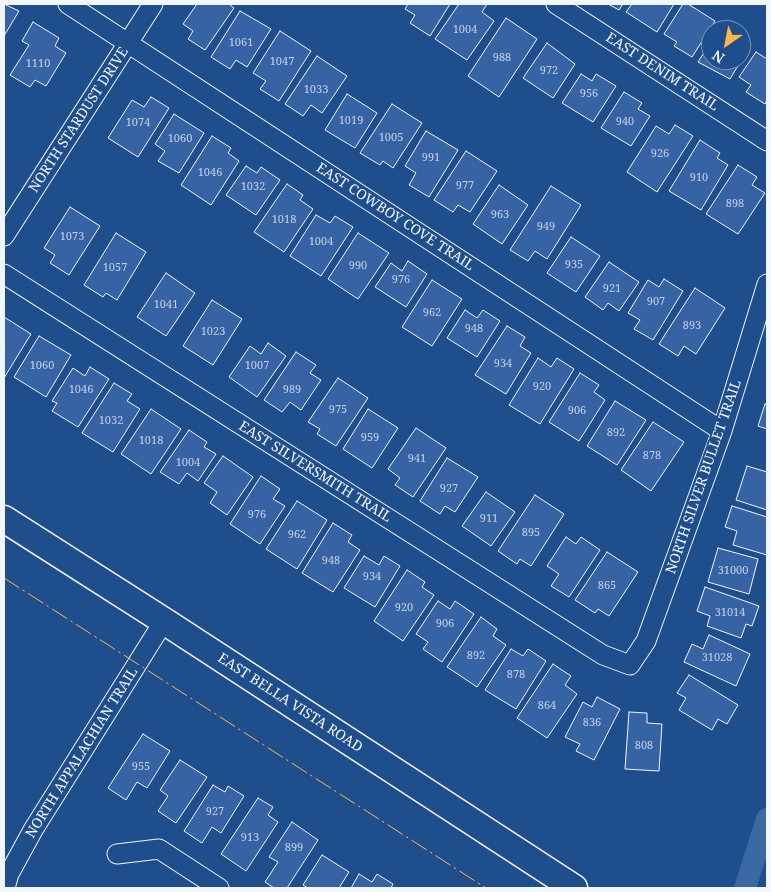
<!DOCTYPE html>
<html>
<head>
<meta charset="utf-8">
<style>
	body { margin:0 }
	#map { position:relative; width:771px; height:892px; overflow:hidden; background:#1f4e8c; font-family:"Noto Serif",serif }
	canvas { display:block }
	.frame { position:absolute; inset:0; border:5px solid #f2f6ff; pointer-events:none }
	.north { position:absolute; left:701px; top:20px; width:50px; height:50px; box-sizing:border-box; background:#1f4e8c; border:1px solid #7391ba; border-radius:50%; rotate:213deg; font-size:14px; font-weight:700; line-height:20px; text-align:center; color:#f2f6ff }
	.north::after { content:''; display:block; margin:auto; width:18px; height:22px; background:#ffb74d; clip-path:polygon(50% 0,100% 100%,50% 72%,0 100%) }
</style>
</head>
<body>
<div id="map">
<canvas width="771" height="892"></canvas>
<div class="frame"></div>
<div class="north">N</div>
</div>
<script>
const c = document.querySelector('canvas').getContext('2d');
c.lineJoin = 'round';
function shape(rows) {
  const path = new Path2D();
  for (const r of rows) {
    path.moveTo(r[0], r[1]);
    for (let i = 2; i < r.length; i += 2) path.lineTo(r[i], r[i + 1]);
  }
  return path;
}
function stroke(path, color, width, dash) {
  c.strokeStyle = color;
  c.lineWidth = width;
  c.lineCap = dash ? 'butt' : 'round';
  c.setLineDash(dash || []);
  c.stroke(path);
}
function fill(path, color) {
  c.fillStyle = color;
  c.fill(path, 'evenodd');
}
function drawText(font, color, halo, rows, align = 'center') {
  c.font = font + ' "Noto Serif",serif';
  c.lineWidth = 4;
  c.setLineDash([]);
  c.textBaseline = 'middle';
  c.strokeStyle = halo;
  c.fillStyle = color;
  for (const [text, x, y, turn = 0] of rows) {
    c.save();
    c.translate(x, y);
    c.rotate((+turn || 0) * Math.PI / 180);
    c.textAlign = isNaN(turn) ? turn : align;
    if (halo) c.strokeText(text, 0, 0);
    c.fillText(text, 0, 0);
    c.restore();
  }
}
stroke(shape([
	[745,888,767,819]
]), '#3b69a3', 22);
const building = shape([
	[4,4,19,11,4,36,4,4],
	[197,4,229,4,234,8,205,50,188,39,193,31,183,24,197,4],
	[408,4,450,4,430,36,410,23,415,15,405,9,408,4],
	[459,4,487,4,482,12,494,21,467,60,435,39,459,4],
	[608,4,623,4,619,10,608,4],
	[632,4,674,4,657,32,626,12,632,4],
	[683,4,688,4,715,21,692,57,674,46,677,42,664,34,683,4],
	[240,11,271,29,247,67,236,60,230,69,211,57,240,11],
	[506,18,537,39,499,97,468,76,506,18],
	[33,22,59,38,55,46,66,53,46,86,35,80,30,87,10,75,29,45,22,41,33,22],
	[280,31,311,51,279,101,260,89,266,81,253,73,280,31],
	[741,38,751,44,730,79,698,62,711,42,711,60,741,60,741,38],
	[547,43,575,64,553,98,523,78,547,43],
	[756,52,767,59,767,100,765,104,746,92,751,85,739,77,756,52],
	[317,56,347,76,322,113,311,105,303,116,285,104,317,56],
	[581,74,592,81,596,74,616,86,593,122,562,103,581,74],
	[624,92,642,103,638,109,650,116,631,146,601,128,624,92],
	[347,94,377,113,355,148,325,130,347,94],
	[151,97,169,108,138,157,108,138,132,100,144,107,151,97],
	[392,104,422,123,393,168,383,161,380,165,360,153,392,104],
	[174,114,204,133,179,173,158,161,165,151,155,144,174,114],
	[675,125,693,136,657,192,627,172,656,126,669,134,675,125],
	[426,131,458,150,429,197,409,185,416,173,405,166,426,131],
	[212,136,231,148,228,153,239,161,211,205,181,185,212,136],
	[700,140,720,153,717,158,728,165,701,210,669,191,700,140],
	[466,151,497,171,470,212,458,205,453,212,434,200,466,151],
	[738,165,757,177,752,185,765,193,738,234,706,214,738,165],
	[246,166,257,173,261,167,280,180,256,215,226,195,246,166],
	[287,184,303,195,300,200,313,209,284,252,254,232,287,184],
	[499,185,528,205,502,244,473,224,499,185],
	[551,186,581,205,547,259,535,251,528,261,510,250,551,186],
	[70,207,100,226,69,275,50,263,55,255,44,248,70,207],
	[316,215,330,223,335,216,353,227,321,276,290,256,316,215],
	[116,233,146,252,117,300,106,293,103,297,84,285,116,233],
	[358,233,389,253,358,299,328,279,358,233],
	[571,237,600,256,576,292,547,273,571,237],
	[408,261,427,274,406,307,375,287,391,263,402,271,408,261],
	[609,262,639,282,619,311,608,303,603,310,585,297,609,262],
	[166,273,195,293,166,336,137,317,166,273],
	[664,279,683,291,653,340,634,329,640,320,628,313,648,280,659,287,664,279],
	[432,280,462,299,432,346,402,327,432,280],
	[695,288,725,308,696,354,684,346,678,356,659,344,695,288],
	[212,300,242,319,213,365,183,346,212,300],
	[465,310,477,318,483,310,500,321,477,357,447,338,465,310],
	[4,317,31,334,4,378,4,317],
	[507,326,525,337,520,346,531,353,506,394,475,375,507,326],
	[39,336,71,355,46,397,14,377,39,336],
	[268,343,286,356,257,397,229,377,250,346,261,354,268,343],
	[296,352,316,365,310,373,321,380,301,410,290,402,282,412,264,400,296,352],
	[538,358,551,367,557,358,574,369,540,424,509,405,538,358],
	[90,367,109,379,78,427,52,411,57,403,52,401,73,368,85,376,90,367],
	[580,373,599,385,594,392,605,400,579,441,549,422,580,373],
	[338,378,368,398,336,446,317,434,320,429,308,422,338,378],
	[114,383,132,394,127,401,140,409,113,452,82,433,114,383],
	[615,401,646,420,617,465,587,446,615,401],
	[765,404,767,405,767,429,758,426,765,404],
	[151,409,181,429,151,474,121,454,151,409],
	[368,409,398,428,372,468,343,449,368,409],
	[653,422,684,442,651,491,621,470,653,422],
	[416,428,446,448,413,497,395,485,400,478,388,469,416,428],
	[189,430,207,442,204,447,216,454,198,481,187,473,179,484,160,472,189,430],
	[223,456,253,477,227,515,210,503,217,492,204,483,223,456],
	[447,458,478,477,455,512,445,506,440,514,420,501,447,458],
	[747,466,767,472,767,510,736,500,747,466],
	[261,476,280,489,273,499,285,506,260,544,230,524,261,476],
	[486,492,515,512,491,546,462,526,486,492],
	[535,495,564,514,531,566,520,559,517,564,498,551,535,495],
	[297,501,327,520,297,569,266,549,297,501],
	[732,506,767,517,767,555,733,545,737,531,725,527,732,506],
	[333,523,352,535,348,542,360,550,333,592,302,573,333,523],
	[566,537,576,544,581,537,600,550,569,597,551,586,559,574,547,566,566,537],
	[718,548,758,559,749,594,708,582,718,548],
	[607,552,638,572,609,616,598,609,595,613,575,600,607,552],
	[364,556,379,565,384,556,400,566,375,607,344,588,364,556],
	[407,570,425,582,422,587,434,595,403,641,374,621,407,570],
	[705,587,759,606,752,626,746,624,741,638,707,626,710,616,697,611,705,587],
	[438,601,450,609,455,601,474,614,442,662,423,649,428,642,416,634,438,601],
	[481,617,497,629,493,636,506,645,477,687,447,667,481,617],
	[709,635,750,654,736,686,684,662,692,644,703,649,709,635],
	[511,649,523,656,528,649,546,661,516,709,485,690,511,649],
	[553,664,571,676,565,685,577,694,547,738,517,718,553,664],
	[689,675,738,705,727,724,718,719,712,730,679,710,686,698,677,693,689,675],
	[597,697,620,709,594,760,576,751,580,744,565,737,583,702,592,707,597,697],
	[629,712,647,713,647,723,662,724,659,771,625,769,629,712],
	[143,734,170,751,147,788,137,782,126,800,108,788,143,734],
	[180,760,207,777,176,823,158,811,168,796,160,790,180,760],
	[213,785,225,792,228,786,244,796,221,833,212,827,202,843,184,831,213,785],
	[258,798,273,807,268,815,278,822,246,871,221,854,258,798],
	[292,822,318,840,287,888,274,888,265,882,278,862,269,857,292,822],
	[322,855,349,872,339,888,308,888,303,885,322,855],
	[359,874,372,882,377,874,393,884,391,888,351,888,359,874]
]);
fill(building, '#3563a3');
stroke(building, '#f2f6ff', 1);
const street = shape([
	[68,4,722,431],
	[556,4,767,141],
	[4,236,153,4],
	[4,274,603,655,630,665,646,641,722,431,767,284],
	[117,854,159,849,219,888],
	[5,888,9,874,33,830,164,621]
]);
const secondary = shape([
	[4,519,164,621,574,888]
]);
stroke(street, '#f2f6ff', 21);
stroke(secondary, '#f2f6ff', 29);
stroke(street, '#1f4e8c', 19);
stroke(secondary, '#1f4e8c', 26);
stroke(shape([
	[4,578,486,888]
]), '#ffb74d', 1, [18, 4, 2.5, 4]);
drawText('11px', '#c3d1e8', null, [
	["1004",465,30],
	["1061",241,43],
	["988",502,58],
	["1047",282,62],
	["1110",38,64],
	["972",549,71],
	["1033",316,90],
	["956",589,94],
	["1019",351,121],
	["940",625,122],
	["1074",138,123],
	["1005",391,138],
	["1060",180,139],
	["926",660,154],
	["991",431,158],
	["1046",210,173],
	["910",699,178],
	["977",465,186],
	["1032",253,187],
	["898",735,204],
	["963",500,215],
	["1018",284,220],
	["949",546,227],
	["1073",72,237],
	["1004",321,242],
	["935",574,265],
	["990",358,266],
	["1057",115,268],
	["976",401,280],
	["921",612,289],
	["907",656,302],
	["1041",166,305],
	["962",432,313],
	["893",692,326],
	["948",474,329],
	["1023",213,332],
	["934",503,364],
	["1060",42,366],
	["1007",257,366],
	["920",542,387],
	["1046",81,390],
	["989",292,390],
	["975",338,410],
	["906",577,411],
	["1032",111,421],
	["892",616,433],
	["959",370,438],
	["1018",151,441],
	["878",652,456],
	["941",417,459],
	["1004",188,463],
	["927",449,489],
	["976",257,515],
	["911",489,519],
	["895",531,533],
	["962",297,535],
	["948",331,561],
	["31000",733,571],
	["934",372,577],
	["865",607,586],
	["920",404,608],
	["31014",730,613],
	["906",445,624],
	["892",476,656],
	["31028",717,658],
	["878",516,675],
	["864",547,706],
	["836",592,723],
	["808",644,746],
	["955",141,767],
	["927",215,812],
	["913",250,838],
	["899",294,848]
]);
drawText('14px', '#f2f6ff', '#1f4e8c', [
	["EAST DENIM TRAIL",662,72,33],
	["NORTH STARDUST DRIVE",79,120,-57],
	["EAST COWBOY COVE TRAIL",395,217,33],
	["EAST SILVERSMITH TRAIL",315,472,32],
	["NORTH SILVER BULLET TRAIL",704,477,-71],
	["EAST BELLA VISTA ROAD",290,703,33],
	["NORTH APPALACHIAN TRAIL",82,753,-58]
]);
</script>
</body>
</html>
